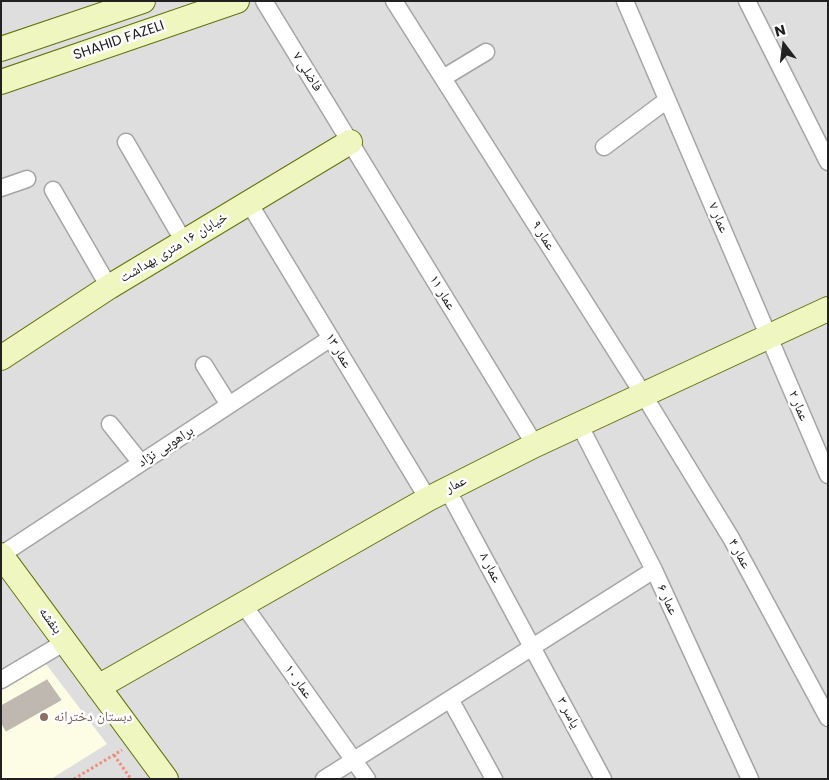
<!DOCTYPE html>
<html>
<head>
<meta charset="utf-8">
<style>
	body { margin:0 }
	#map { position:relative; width:829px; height:780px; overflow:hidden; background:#f0eee8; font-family:Poppins,sans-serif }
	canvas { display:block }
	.frame { position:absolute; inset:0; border:2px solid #212121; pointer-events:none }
	.north { position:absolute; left:759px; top:20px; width:50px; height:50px; -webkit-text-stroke:4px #fff; paint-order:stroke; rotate:345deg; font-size:14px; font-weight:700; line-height:20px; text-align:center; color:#212121 }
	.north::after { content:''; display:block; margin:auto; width:18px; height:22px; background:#212121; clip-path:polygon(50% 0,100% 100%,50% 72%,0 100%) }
</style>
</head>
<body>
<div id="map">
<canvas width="829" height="780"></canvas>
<div class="frame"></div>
<div class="north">N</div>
</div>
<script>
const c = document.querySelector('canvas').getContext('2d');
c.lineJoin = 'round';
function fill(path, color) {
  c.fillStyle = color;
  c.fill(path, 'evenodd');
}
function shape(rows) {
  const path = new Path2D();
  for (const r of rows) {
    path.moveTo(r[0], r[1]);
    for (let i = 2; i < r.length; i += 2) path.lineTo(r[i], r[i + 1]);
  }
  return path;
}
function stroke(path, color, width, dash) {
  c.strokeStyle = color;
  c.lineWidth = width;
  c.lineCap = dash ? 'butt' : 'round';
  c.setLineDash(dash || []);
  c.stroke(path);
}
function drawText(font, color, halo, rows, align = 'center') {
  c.font = font + ' Poppins,"Noto Naskh Arabic",sans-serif';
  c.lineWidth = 5;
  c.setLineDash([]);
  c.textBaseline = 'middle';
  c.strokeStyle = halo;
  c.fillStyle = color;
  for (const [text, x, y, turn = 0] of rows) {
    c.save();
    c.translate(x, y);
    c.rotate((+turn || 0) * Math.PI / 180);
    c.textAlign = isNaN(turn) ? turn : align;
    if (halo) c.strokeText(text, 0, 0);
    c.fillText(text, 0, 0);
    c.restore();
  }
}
fill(shape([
	[1,1,828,1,828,779,1,779]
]), '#dfdede');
fill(shape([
	[46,664,107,744,51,779,1,779,1,690]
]), '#fcfde4');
const building = shape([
	[47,680,61,700,6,731,1,722,1,706,47,680]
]);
fill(building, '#beb8b1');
stroke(building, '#c1b6ab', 1);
const street = shape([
	[264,1,535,445],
	[394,1,643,394,731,538,828,718],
	[625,1,828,475],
	[747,1,828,162],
	[443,78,486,52],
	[126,142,184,242],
	[604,147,667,100],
	[1,188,27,179],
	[53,190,109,287],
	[249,203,428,499],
	[204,365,229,405],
	[110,424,141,463],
	[579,424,654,570,750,779],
	[447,489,603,779],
	[1,555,331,338],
	[243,604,367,779],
	[1,680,65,642],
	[450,699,494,779],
	[324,779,654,570]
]);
const secondary = shape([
	[1,49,143,1],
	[1,82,237,1],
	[1,358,109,287,350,142],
	[1,555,166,779],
	[98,687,428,499,535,445,828,309]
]);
stroke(street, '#a5a5a5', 19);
stroke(secondary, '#61730c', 26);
stroke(shape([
	[114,755,131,779],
	[74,779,122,750]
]), '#f18c78', 3, [2.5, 2.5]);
stroke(street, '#fff', 16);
stroke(secondary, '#f0f6c0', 24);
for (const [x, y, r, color] of [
	[44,717,5,"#8d6e63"]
]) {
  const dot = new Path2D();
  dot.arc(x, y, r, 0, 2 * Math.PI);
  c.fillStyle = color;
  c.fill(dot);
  stroke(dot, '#fff', 2);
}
drawText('14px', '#212121', '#fff', [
	["SHAHID FAZELI",119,41,-19],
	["فاضلی ۷",307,72,58],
	["عمار ۷",718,218,67],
	["عمار ۹",543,236,58],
	["خیابان ۱۶ متری بهداشت",174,248,-31],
	["عمار ۱۱",442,293,59],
	["عمار ۱۳",338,351,59],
	["عمار ۲",798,406,67],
	["براهویی نژاد",166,447,-33],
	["عمار",456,485,-27],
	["عمار ۴",739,554,61],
	["عمار ۸",490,568,62],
	["عمار ۶",667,600,65],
	["بنفشه",50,621,54],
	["عمار ۱۰",298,682,55],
	["یاسر ۳",568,713,62]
]);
drawText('14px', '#785e54', '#fff', [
	["دبستان دخترانه",54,717]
], 'left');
</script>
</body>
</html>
